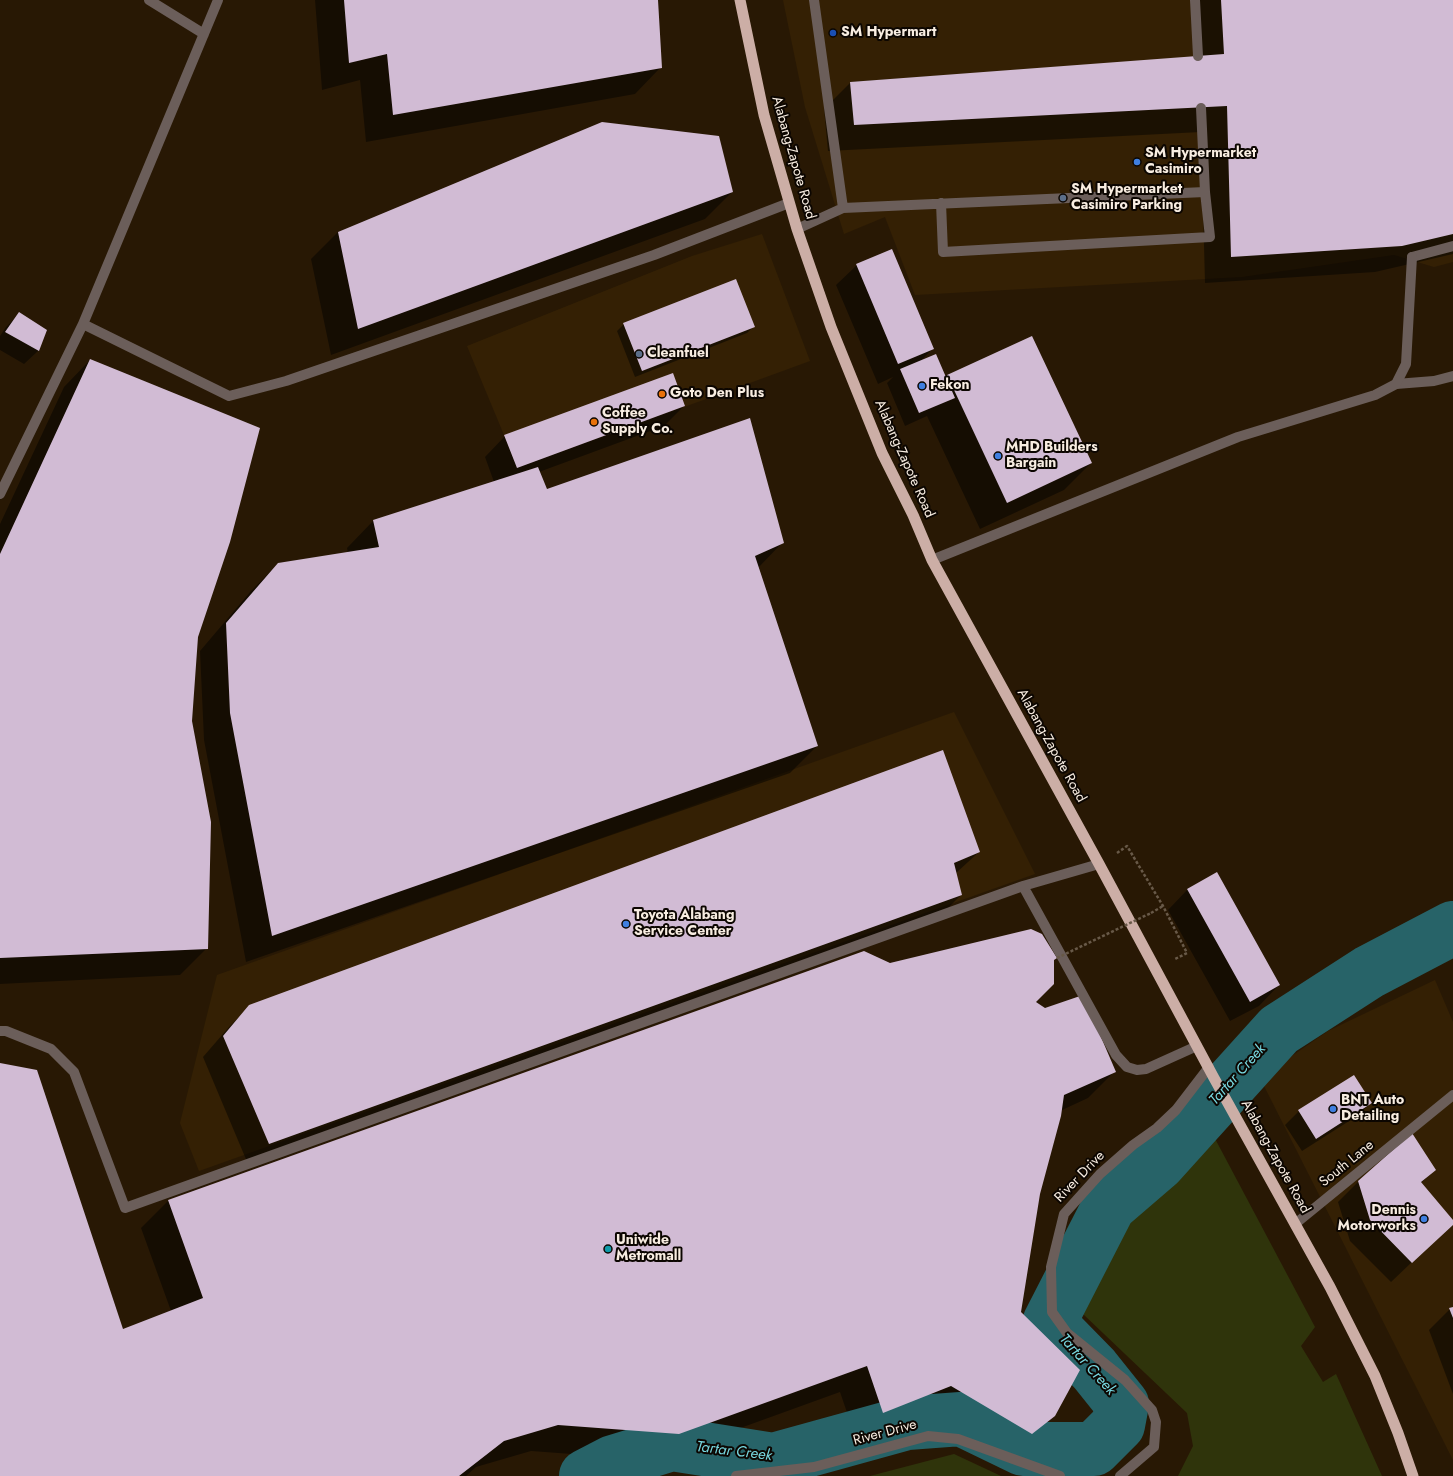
<!DOCTYPE html>
<html>
<head>
<meta charset="utf-8">
<style>
	body { margin:0 }
	canvas { display:block; background:#281804 }
</style>
</head>
<body>
<canvas width="1453" height="1476"></canvas>
<script>
const c = document.querySelector('canvas').getContext('2d');
c.lineJoin = 'round';
function fill(path, color) {
  c.fillStyle = color;
  c.fill(path, 'evenodd');
}
function shape(rows) {
  const path = new Path2D();
  for (const r of rows) {
    path.moveTo(r[0], r[1]);
    for (let i = 2; i < r.length; i += 2) path.lineTo(r[i], r[i + 1]);
  }
  return path;
}
function stroke(path, color, width, dash) {
  c.strokeStyle = color;
  c.lineWidth = width;
  c.lineCap = dash ? 'butt' : 'round';
  c.setLineDash(dash || []);
  c.stroke(path);
}
function drawText(font, color, halo, rows, align = 'center') {
  c.font = font + ' Jost,sans-serif';
  c.lineWidth = 4;
  c.setLineDash([]);
  c.textBaseline = 'middle';
  c.strokeStyle = halo;
  c.fillStyle = color;
  for (const [text, x, y, turn = 0] of rows) {
    c.save();
    c.translate(x, y);
    c.rotate((+turn || 0) * Math.PI / 180);
    c.textAlign = isNaN(turn) ? turn : align;
    if (halo) c.strokeText(text, 0, 0);
    c.fillText(text, 0, 0);
    c.restore();
  }
}
fill(shape([
	[783,0,1453,0,1453,262,1434,267,1394,255,1242,277,915,295,885,217,844,234,805,107],
	[762,234,810,361,517,468,504,435,467,346,692,256],
	[954,712,1035,874,199,1171,180,1123,217,975],
	[1435,980,1453,1022,1453,1460,1260,1078,1328,1031]
]), '#342004');
fill(shape([
	[1212,1133,1315,1327,1301,1346,1323,1382,1336,1374,1382,1476,1178,1476,1193,1446,1187,1413,1083,1314,1091,1240,1109,1220],
	[954,1454,1001,1476,870,1476]
]), '#2f340b');
fill(shape([
	[315,0,657,0,661,67,635,94,366,142,360,80,322,90],
	[1193,0,1453,0,1453,254,1375,272,1205,283,1201,132,828,151,824,109,851,82,1196,57],
	[732,192,705,219,331,355,311,259,338,232],
	[857,265,933,348,920,362,946,378,948,376,1091,463,1064,490,980,529,927,416,905,426,887,383,893,377,878,384,836,285],
	[20,313,46,330,38,351,24,364,0,350,0,336,6,327],
	[624,324,754,326,747,333,635,377,617,331],
	[90,360,197,637,191,721,207,948,180,975,0,984,0,524,64,387],
	[684,406,664,426,539,472,546,490,783,542,758,568,817,746,790,773,246,962,204,740,200,651,251,591,279,563,348,553,347,548,373,521,494,482,485,457,505,436],
	[979,852,956,873,961,895,941,915,248,1164,203,1057,229,1027,250,1006],
	[1188,889,1279,985,1259,1006,1230,1021,1168,910],
	[864,952,890,964,1053,960,1034,1002,1114,1072,1088,1098,1060,1111,1039,1194,1020,1312,1054,1416,1027,1443,1004,1461,924,1412,856,1439,840,1392,652,1460,531,1451,476,1467,466,1476,0,1476,0,1064,123,1330,171,1311,141,1228,168,1201],
	[1371,1103,1357,1116,1302,1151,1285,1125,1299,1111],
	[1434,1170,1421,1183,1453,1223,1391,1282,1350,1241,1338,1202,1359,1181],
	[1453,1308,1453,1394,1429,1330,1450,1309]
]), '#0007');
stroke(shape([
	[586,1476,613,1462,672,1444,773,1460,907,1423,961,1419,1023,1449,1094,1449,1118,1425,1122,1404,1094,1369,1049,1323,1109,1206,1159,1163,1279,1030,1369,972,1453,928]
]), '#276368', 54);
fill(shape([
	[344,0,658,0,662,68,393,115,387,54,349,63],
	[1221,0,1453,0,1453,234,1402,246,1231,257,1227,106,854,125,850,82,1224,54],
	[602,122,719,136,733,192,358,329,338,232],
	[892,249,934,349,898,364,856,264],
	[736,279,755,327,642,371,623,323],
	[19,312,47,330,39,351,5,332],
	[1032,336,1092,463,1007,503,947,375],
	[936,354,955,398,919,413,900,369],
	[90,359,260,428,230,542,198,637,192,721,211,822,208,949,0,958,0,554],
	[673,373,685,406,517,468,504,435],
	[750,418,784,543,755,556,818,746,272,936,230,713,226,623,278,563,379,547,373,520,538,467,547,489],
	[943,750,980,852,954,863,962,895,269,1144,223,1036,249,1005],
	[1217,872,1280,985,1250,1002,1187,889],
	[1031,929,1042,934,1057,958,1054,960,1054,984,1036,1002,1045,1008,1083,995,1116,1072,1064,1095,1061,1116,1040,1194,1021,1312,1080,1370,1055,1416,1032,1434,951,1386,883,1413,867,1366,679,1434,558,1425,504,1441,459,1476,0,1476,0,1063,37,1070,123,1329,203,1298,168,1200,864,951,890,963],
	[1354,1075,1372,1103,1316,1139,1298,1110],
	[1412,1133,1436,1170,1421,1182,1453,1220,1453,1225,1412,1263,1370,1220,1358,1181],
	[1453,1307,1453,1318,1449,1308]
]), '#d1bbd4');
stroke(shape([
	[1117,853,1127,846,1163,906,1187,953,1175,959],
	[1151,913,1163,906]
]), '#685948', 2.5, [3, 2]);
stroke(shape([
	[149,0,204,34],
	[814,0,843,208],
	[1195,0,1198,56],
	[941,203,943,252,1210,237,1205,192],
	[797,229,843,208,1205,192,1201,108],
	[1412,257,1453,246],
	[83,324,229,396,286,381,654,255,789,203],
	[1396,384,1434,381,1453,376],
	[0,494,83,324,218,0],
	[1023,886,1116,1055,1127,1067,1137,1070,1146,1069,1197,1046],
	[0,1031,6,1031,51,1049,74,1072,125,1208,1023,886,1099,864]
]), '#6b5e5a', 10);
stroke(shape([
	[932,560,1238,437,1375,395,1396,384,1406,364,1412,257],
	[1295,1224,1453,1095],
	[736,1476,814,1467,928,1436,958,1439,1060,1476],
	[1120,1476,1154,1447,1156,1422,1152,1410,1125,1380,1067,1333,1052,1312,1051,1267,1064,1214,1100,1174,1133,1145,1157,1128,1176,1110,1209,1067]
]), '#6b5e5a', 10);
stroke(shape([
	[740,0,764,115,797,229,831,327,882,453,913,515,932,560,1099,864,1214,1078,1330,1287,1375,1376,1398,1433,1413,1476]
]), '#ccaea6', 11);
stroke(shape([
	[1057,958,1151,913]
]), '#685948', 2.5, [3, 2]);
for (const [x, y, r, color] of [
	[833,33,4,"#1a4fb4"],
	[1137,162,4,"#3f7fe0"],
	[1063,198,4,"#5c6f8a"],
	[639,354,4,"#5c6f8a"],
	[922,386,4,"#3f7fe0"],
	[662,394,4,"#e8710a"],
	[594,422,4,"#e8710a"],
	[998,456,4,"#3f7fe0"],
	[626,924,4,"#3f7fe0"],
	[1333,1109,4,"#3f7fe0"],
	[1424,1219,4,"#3f7fe0"],
	[608,1249,4,"#0f9aa8"]
]) {
  const dot = new Path2D();
  dot.arc(x, y, r, 0, 2 * Math.PI);
  c.fillStyle = color;
  c.fill(dot);
  stroke(dot, '#0c0601', 1.5);
}
drawText('bold 14px', '#f8ede1', '#0c0601', [
	["SM Hypermart",841,33],
	["SM Hypermarket",1145,154],
	["Casimiro",1145,170],
	["SM Hypermarket",1071,190],
	["Casimiro Parking",1071,206],
	["Cleanfuel",647,354],
	["Fekon",930,386],
	["Goto Den Plus",670,394],
	["Coffee",602,414],
	["Supply Co.",602,430],
	["MHD Builders",1006,448],
	["Bargain",1006,464],
	["Toyota Alabang",634,916],
	["Service Center",634,932],
	["BNT Auto",1341,1101],
	["Detailing",1341,1117],
	["Dennis",1416,1211,"right"],
	["Motorworks",1416,1227,"right"],
	["Uniwide",616,1241],
	["Metromall",616,1257]
], 'left');
drawText('14px', '#f8ede1', '#0c0601', [
	["Alabang-Zapote Road",793,158,74],
	["Alabang-Zapote Road",904,459,66],
	["Alabang-Zapote Road",1051,746,61],
	["Alabang-Zapote Road",1275,1157,61],
	["South Lane",1347,1164,-39],
	["River Drive",1080,1177,-46],
	["River Drive",885,1433,-15]
]);
drawText('italic 15px', '#77d7df', '#0c0601', [
	["Tartar Creek",1238,1075,-48],
	["Tartar Creek",1087,1365,48],
	["Tartar Creek",734,1452,7]
]);
</script>
</body>
</html>
